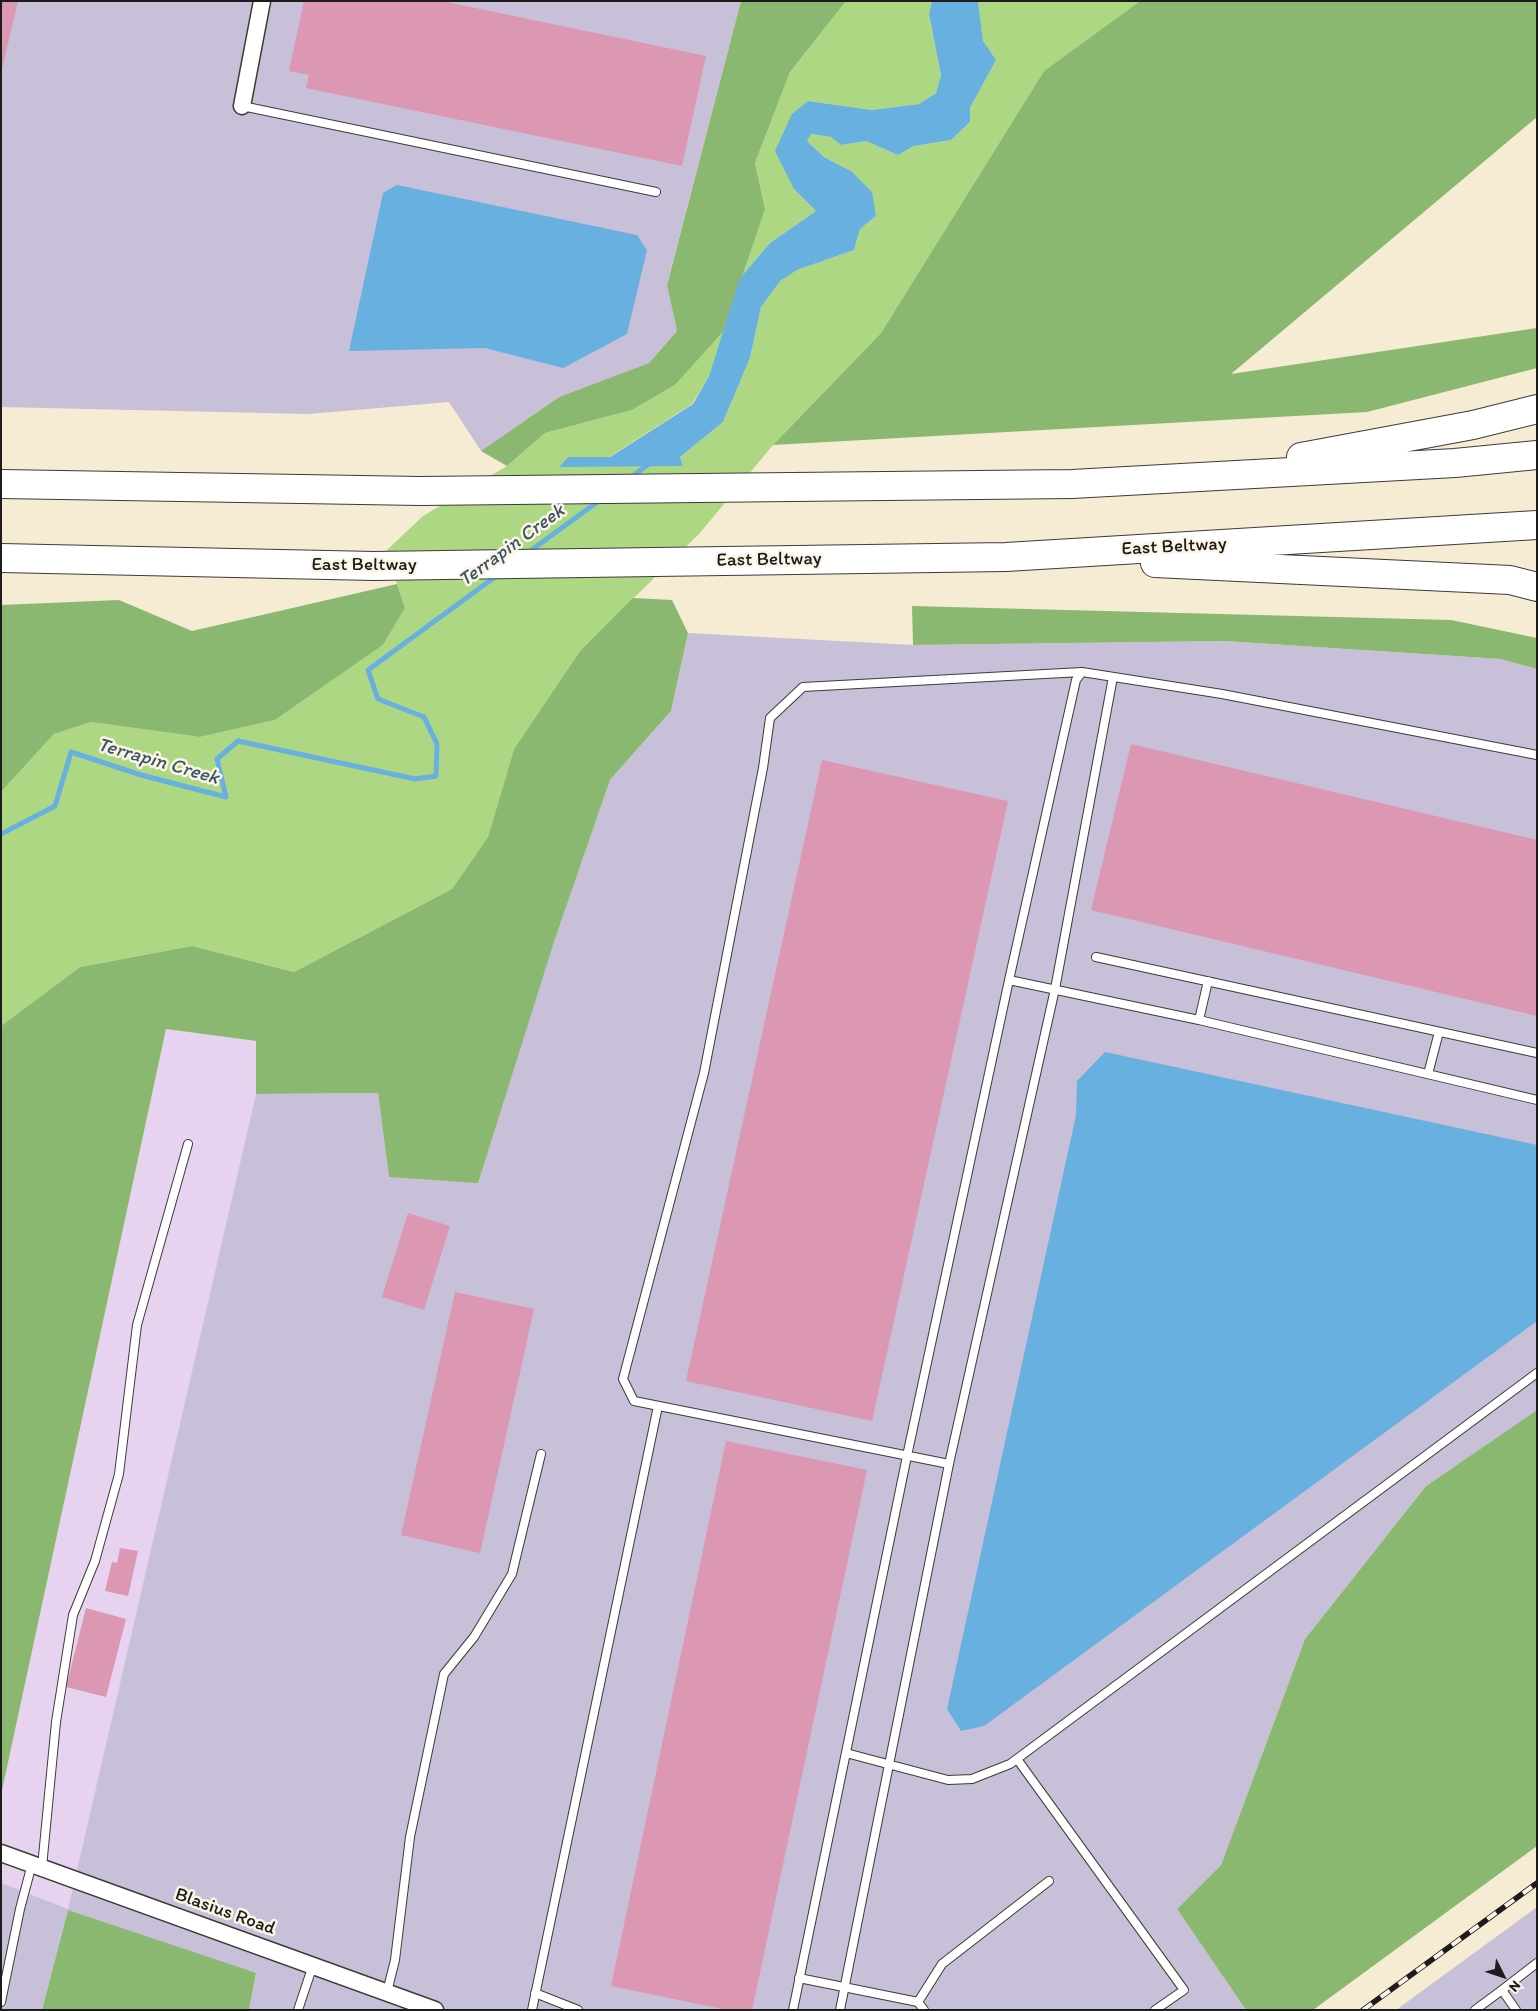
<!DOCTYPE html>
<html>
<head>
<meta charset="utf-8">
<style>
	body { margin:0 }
	#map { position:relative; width:1538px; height:2011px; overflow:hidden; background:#f6ebd3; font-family:Itim,sans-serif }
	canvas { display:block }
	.frame { position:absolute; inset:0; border:2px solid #1c1c1c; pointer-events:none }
	.north { position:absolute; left:1478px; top:1951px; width:50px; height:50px; -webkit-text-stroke:4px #fcf5e5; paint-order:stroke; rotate:131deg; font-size:14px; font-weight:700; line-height:20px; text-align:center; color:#1c1c1c }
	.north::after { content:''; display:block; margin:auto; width:18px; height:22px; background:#1c1c1c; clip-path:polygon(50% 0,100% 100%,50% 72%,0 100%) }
</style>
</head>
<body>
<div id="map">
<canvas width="1538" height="2011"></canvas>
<div class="frame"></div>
<div class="north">N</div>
</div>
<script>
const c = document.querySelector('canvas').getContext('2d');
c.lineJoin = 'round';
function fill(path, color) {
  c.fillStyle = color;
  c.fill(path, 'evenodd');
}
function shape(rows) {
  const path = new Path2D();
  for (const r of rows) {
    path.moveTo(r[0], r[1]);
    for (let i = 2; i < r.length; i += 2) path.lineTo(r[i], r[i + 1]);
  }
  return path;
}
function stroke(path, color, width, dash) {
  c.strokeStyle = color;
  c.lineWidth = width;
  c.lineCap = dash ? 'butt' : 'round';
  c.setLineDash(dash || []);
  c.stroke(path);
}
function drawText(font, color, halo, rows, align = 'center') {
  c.font = font + ' Itim,sans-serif';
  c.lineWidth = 5;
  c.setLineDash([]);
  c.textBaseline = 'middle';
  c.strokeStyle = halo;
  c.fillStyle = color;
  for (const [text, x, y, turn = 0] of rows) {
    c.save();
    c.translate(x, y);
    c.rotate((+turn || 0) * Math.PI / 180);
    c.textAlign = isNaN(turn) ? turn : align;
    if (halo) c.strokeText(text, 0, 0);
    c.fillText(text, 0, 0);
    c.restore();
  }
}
fill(shape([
	[166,1029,256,1041,256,1094,68,1910,1,1883,1,1795]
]), '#e7d2ef');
fill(shape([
	[1,1,741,1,667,284,677,331,649,363,559,397,481,451,449,402,308,414,1,407],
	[688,633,913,645,1224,641,1501,659,1537,669,1537,1410,1426,1486,1305,1639,1221,1865,1177,1909,1246,2010,249,2010,256,1974,68,1910,42,2010,1,2010,1,1883,68,1909,256,1094,378,1093,389,1177,553,945,610,780,671,711],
	[1537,1907,1537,2010,1396,2010]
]), '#c8bfd8');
fill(shape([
	[846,1,932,1,929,14,941,75,936,93,919,104,872,110,808,101,794,189,816,211,770,243,740,278,765,209,755,163,790,72],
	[978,1,1140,1,1044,71,881,333,773,445,699,534,580,651,514,749,488,837,452,889,294,972,192,946,80,967,1,1026,1,792,54,734,91,722,200,737,275,720,383,645,405,608,386,551,423,516,507,466,545,433,632,410,675,385,723,332,709,376,692,404,609,457,568,457,560,466,683,466,680,457,723,422,750,358,761,307,780,280,797,270,854,250,860,229,876,216,851,171,824,157,806,140,811,134,831,137,841,145,866,141,898,155,914,146,951,140,970,122,970,108,996,60,983,42]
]), '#add783');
fill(shape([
	[741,1,846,1,790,72,755,163,765,209,723,332,675,385,632,410,545,433,507,466,481,451,559,397,649,363,677,331,667,285],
	[1140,1,1537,1,1537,117,1231,374,1537,328,1537,368,1367,412,773,445,881,333,1044,71],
	[397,584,405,608,383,645,275,720,200,737,91,722,54,734,1,792,1,605,119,600,192,631],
	[633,598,672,600,688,633,671,711,610,780,553,945,478,1183,389,1177,378,1093,256,1094,256,1041,166,1029,1,1795,1,1026,80,967,192,946,294,972,452,889,488,837,514,749,580,651],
	[912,606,1451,620,1537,638,1537,669,1501,659,1224,641,913,645],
	[1537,1410,1537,1846,1313,2010,1246,2010,1177,1909,1221,1865,1305,1639,1426,1486],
	[68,1910,256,1973,249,2010,42,2010]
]), '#8ab871');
fill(shape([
	[932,1,978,1,983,41,996,60,970,108,970,122,951,140,914,146,898,155,866,141,841,145,831,137,811,134,807,141,824,157,851,171,872,192,876,216,860,229,854,250,797,270,780,281,761,307,750,358,723,422,680,457,683,466,559,467,568,457,610,457,693,404,709,376,740,278,770,243,816,211,794,189,775,151,792,114,808,101,872,110,919,104,936,93,941,75,929,14],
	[397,185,637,235,647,250,627,334,563,368,485,348,349,351,383,193],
	[1105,1052,1537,1145,1537,1321,984,1726,961,1731,947,1709,1076,1115,1077,1081]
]), '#67b0df');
stroke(shape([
	[629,479,650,463],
	[526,554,600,500],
	[1,834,55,806,71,752,141,775,226,797,217,759,238,741,415,779,436,776,437,744,424,717,378,699,368,670,499,574]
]), '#67b0df', 5);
fill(shape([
	[1,1,18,1,2,69,1,68],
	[304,1,442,1,706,56,682,166,306,88,309,75,289,71],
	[1131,744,1537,840,1537,1016,1091,910],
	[822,760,1008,801,872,1421,686,1381],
	[408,1213,450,1226,424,1310,382,1297],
	[455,1292,534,1309,480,1553,401,1535],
	[726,1441,867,1470,752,2010,727,2010,611,1986],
	[120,1548,138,1551,128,1596,105,1591,112,1562,117,1563],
	[86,1608,126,1619,106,1697,66,1687]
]), '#dc97b2');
const lane = shape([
	[242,106,656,192],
	[1537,755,1222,694,1082,672,1076,680,1009,980,1199,1020,1537,1100],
	[1096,957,1537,1053],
	[1199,1020,1208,981],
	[1428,1074,1439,1032],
	[949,1464,634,1401,623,1379,704,1073,763,768,770,718,803,687,1082,672],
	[846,1753,948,1780,972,1779,1010,1764,1537,1373],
	[1017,1759,1184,1990,1155,2010],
	[42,1867,56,1722,73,1615,95,1561,119,1474,137,1325,188,1144],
	[799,1978,918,2002,924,2010],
	[387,1992,395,1960,410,1837,444,1674,474,1637,512,1574,541,1454],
	[535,1993,578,2010],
	[1,2002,20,1909,32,1864],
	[918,2002,942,1964,1049,1881],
	[298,2010,313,1965],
	[532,2010,658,1406],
	[793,2010,907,1456,1009,980],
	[840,2010,949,1464,1055,989,1113,677],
	[1475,2010,1502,1990],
	[1516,2010,1502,1990,1537,1963]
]);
const street = shape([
	[242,106,262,1],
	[1,1853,435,2010]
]);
const highway = shape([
	[1301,457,1473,425,1537,409],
	[1,484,420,491,1072,484,1455,463,1537,455],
	[1,558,374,566,1006,557,1537,525],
	[1155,563,1510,580,1537,587]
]);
stroke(lane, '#3d3b37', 10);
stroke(street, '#3d3b37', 19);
stroke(highway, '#3d3b37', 30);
stroke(lane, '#fff', 8);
stroke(street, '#fff', 16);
stroke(highway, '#fff', 28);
const rail = shape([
	[1363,2010,1537,1883]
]);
stroke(rail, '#1c1c1c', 5.5);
stroke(rail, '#fcf5e5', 4, [11]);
drawText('19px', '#1c1c1c', '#fcf5e5', [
	["East Beltway",1174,547,-3],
	["East Beltway",769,560,-1],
	["East Beltway",364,565],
	["Blasius Road",225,1912,20]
]);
drawText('italic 20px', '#3a576a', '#fcf5e5', [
	["Terrapin Creek",512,546,-36],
	["Terrapin Creek",158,762,16]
]);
</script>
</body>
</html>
